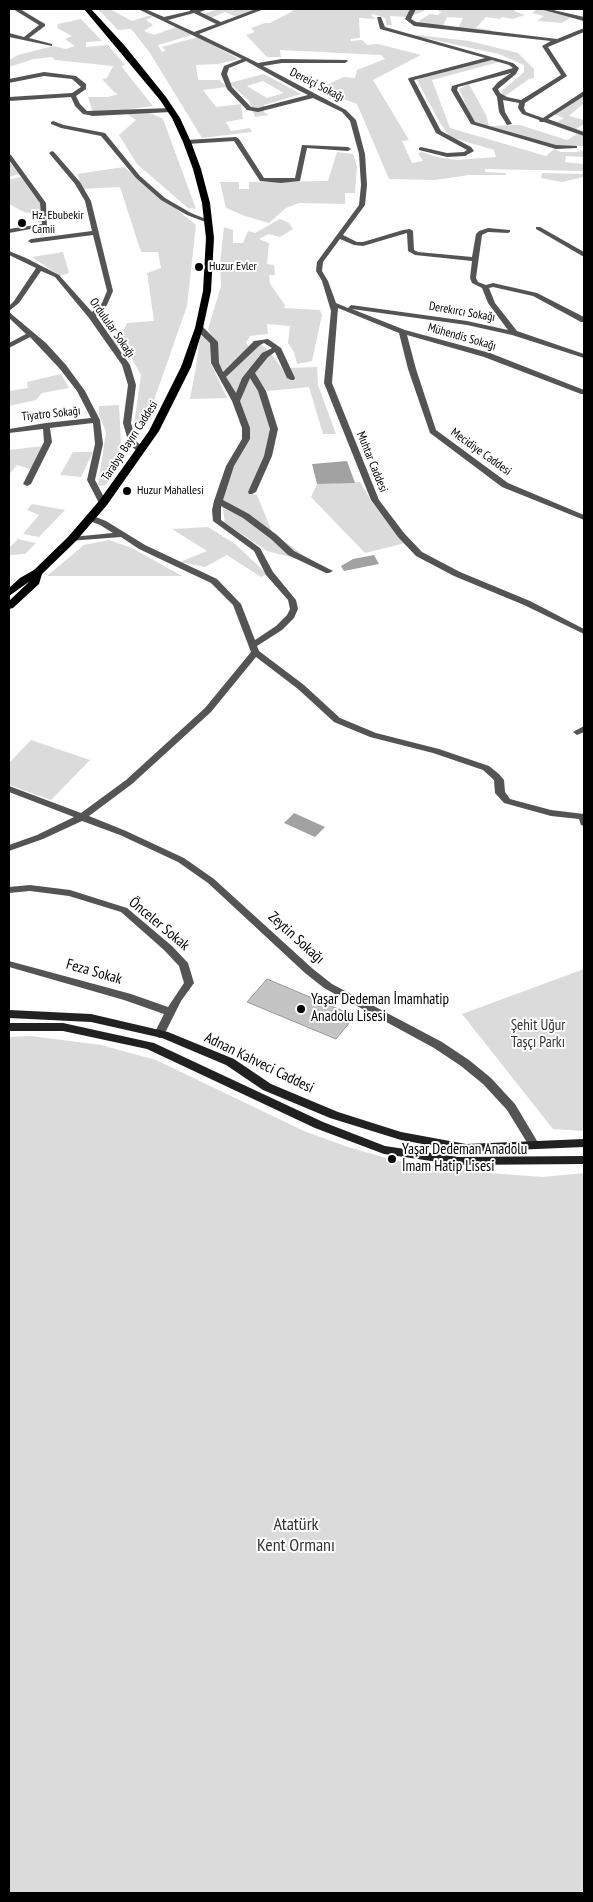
<!DOCTYPE html>
<html>
<head>
<meta charset="utf-8">
<style>
	body { margin:0 }
	#map { position:relative; width:593px; height:1902px; overflow:hidden; background:#fff; font-family:"PT Sans Narrow",sans-serif }
	canvas { display:block }
	.frame { position:absolute; inset:0; border:10px solid #000; pointer-events:none }
</style>
</head>
<body>
<div id="map">
<canvas width="593" height="1902"></canvas>
<div class="frame"></div>
</div>
<script>
const c = document.querySelector('canvas').getContext('2d');
c.lineJoin = 'round';
function fill(path, color) {
  c.fillStyle = color;
  c.fill(path, 'evenodd');
}
function shape(rows) {
  const path = new Path2D();
  for (const r of rows) {
    path.moveTo(r[0], r[1]);
    for (let i = 2; i < r.length; i += 2) path.lineTo(r[i], r[i + 1]);
  }
  return path;
}
function stroke(path, color, width, dash) {
  c.strokeStyle = color;
  c.lineWidth = width;
  c.lineCap = dash ? 'butt' : 'round';
  c.setLineDash(dash || []);
  c.stroke(path);
}
function drawText(font, color, halo, rows, align = 'center') {
  c.font = font + ' "PT Sans Narrow",sans-serif';
  c.lineWidth = 4;
  c.setLineDash([]);
  c.textBaseline = 'middle';
  c.strokeStyle = halo;
  c.fillStyle = color;
  for (const [text, x, y, turn = 0] of rows) {
    c.save();
    c.translate(x, y);
    c.rotate((+turn || 0) * Math.PI / 180);
    c.textAlign = isNaN(turn) ? turn : align;
    if (halo) c.strokeText(text, 0, 0);
    c.fillText(text, 0, 0);
    c.restore();
  }
}
fill(shape([
	[98,9,110,9,132,21,148,16,153,16,146,20,153,25,144,31,154,35,176,27,192,35,158,45,162,52,166,51,162,47,198,37,239,59,218,64,196,65,198,80,219,80,227,87,203,90,216,107,241,104,243,119,226,122,231,131,250,128,252,132,202,138,150,53,133,31,130,29,118,30],
	[219,9,257,9,237,17,225,12,211,18,203,14],
	[289,9,426,9,422,12,407,17,390,16,392,25,387,25,385,18,373,14,371,15,376,19,359,18,360,38,351,39,351,41,362,40,367,45,378,44,421,55,373,80,409,140,402,141,412,163,423,161,418,153,422,152,437,157,457,160,496,157,494,150,450,137,440,123,417,80,423,77,497,59,503,61,432,80,450,128,546,156,554,149,561,152,577,152,584,150,584,157,566,156,565,162,584,164,584,171,485,169,485,172,506,173,506,175,469,175,435,180,389,179,357,104,317,89,344,77,355,78,357,70,385,59,381,55,280,50,281,57,267,57,246,35,255,32,251,28,265,23,270,23,293,11],
	[440,9,516,9,514,11,525,15,513,19,502,17,500,19,486,17,476,28,491,30,492,33,458,28,463,18,447,17,443,26,419,23,420,20,430,14,438,15,442,12,438,11],
	[530,9,540,9,567,15,584,19,584,22,571,17,562,23,537,21,544,16,532,13,536,10],
	[81,19,102,41,86,42,86,47,108,45,125,65,121,66,153,106,111,112,93,113,88,97,108,97,118,94,114,92,102,79,107,78,113,66,55,60,52,57,34,59,9,67,9,60,18,55,53,46,66,49,75,46,65,39,72,36,57,28,58,24],
	[418,35,469,41,518,53,534,69,534,78,529,79,505,96,502,94,502,91,524,72,524,65,499,54,415,36],
	[264,74,301,94,264,105,264,112,269,115,255,117,249,101,229,83],
	[263,81,284,93,267,98,247,86],
	[469,84,486,115,489,126,520,125,567,140,577,134,584,136,584,146,560,146,474,123,459,89],
	[584,95,584,103,569,116,584,120,584,124,576,129,554,124,564,118,553,114],
	[137,111,153,114,163,119,196,209,188,208,137,164,119,135,136,120,127,114],
	[337,152,353,154,357,167,355,193,345,193,345,204,299,203,286,208,269,223,245,216,226,208,220,182,239,182,239,189,249,189,249,182,328,181],
	[9,161,19,174,9,177,11,179,21,177,41,202,43,222,39,223,34,214,24,212,9,204],
	[124,167,196,225,187,306,145,426,134,425,141,375,129,354,106,339,122,334,127,323,154,321,147,273,161,268,158,252,141,252,120,187,83,189,77,174],
	[542,173,584,174,584,177,562,182,541,178],
	[280,219,289,223,293,229,280,237,269,234,259,239,269,243,267,264,274,265,275,275,269,275,270,284,285,305,284,308,320,310,322,315,312,361,297,364,294,352,288,343,290,326,267,324,268,334,250,336,246,343,249,346,222,373,218,362,216,342,208,329,221,286,220,263,224,227,233,230,233,243,243,243,248,231,255,233],
	[63,252,69,273,60,276,32,257],
	[200,335,210,342,210,362,227,398,190,399,196,367],
	[259,343,267,349,267,352,236,397,223,377],
	[271,353,289,379,293,379,288,368,317,367,318,385,336,434,323,434,309,387,267,391,253,373],
	[61,374,69,388,42,393,36,400,9,406,9,391,28,388,27,382],
	[251,375,261,391,273,429,265,456,251,493,257,495,272,532,314,563,267,551,225,523,222,502,232,466,249,439,238,400],
	[119,405,121,444,116,468,106,485,101,486,98,485,106,432,99,415,99,406],
	[44,446,33,470,17,465,9,475,9,450],
	[73,452,93,452,81,477,60,475],
	[360,482,373,504,405,543,365,553,311,497,317,484],
	[32,504,65,510,39,537,23,534,39,515,27,510],
	[208,527,235,544,267,574,261,577,227,555,205,567,180,562,207,551,172,529],
	[18,539,36,543,25,554,9,555,9,548],
	[109,540,132,548,182,576,47,576,84,545],
	[31,740,90,760,51,800,9,785,9,763],
	[584,969,584,1131,553,1129,462,1014],
	[31,1036,101,1045,156,1060,304,1131,348,1147,393,1160,475,1172,543,1177,584,1173,584,1893,9,1893,9,1037]
]), '#dbdbdb');
fill(shape([
	[347,461,355,483,317,484,312,464],
	[374,555,379,564,344,571,341,566,353,559],
	[294,813,325,827,315,837,284,823]
]), '#a2a2a2');
const building = shape([
	[267,979,355,1016,336,1039,247,1002,267,979]
]);
fill(building, '#c4c4c4');
stroke(building, '#989898', 1);
fill(shape([
	[13,9,20,9,45,24,45,26,29,38,52,44,52,46,9,37,9,33,24,37,39,25,13,9],
	[138,9,145,9,164,17,190,11,190,9,208,9,200,12,221,22,256,9,264,9,199,34,258,63,282,59,347,60,348,61,345,63,282,63,263,66,346,110,356,120,365,154,367,185,365,205,343,235,357,242,363,242,403,230,410,229,413,231,414,250,418,252,472,257,476,234,479,231,488,228,510,230,510,232,508,233,488,232,482,235,476,278,478,282,486,285,493,283,537,293,584,317,584,322,581,322,533,296,493,287,489,288,495,303,517,331,584,354,584,358,512,335,467,325,352,309,405,330,490,353,584,390,584,394,581,394,484,357,407,335,416,369,436,430,508,483,584,515,584,520,502,487,430,433,408,369,399,333,338,308,332,383,379,500,404,533,422,552,460,572,530,601,584,629,584,634,524,605,454,576,416,556,398,537,371,500,324,383,331,311,322,281,316,271,317,262,359,205,361,185,359,154,350,121,342,112,313,98,258,112,247,110,227,89,221,74,224,66,242,59,138,9],
	[194,13,216,24,194,32,168,20,194,13],
	[246,61,298,90,308,95,258,108,251,107,232,87,227,74,229,68,246,61],
	[407,233,408,251,415,255,472,261,470,278,472,283,482,288,488,303,508,330,467,321,351,305,348,308,336,303,328,281,322,271,323,262,340,239,354,245,363,246,407,233],
	[410,9,416,9,411,19,416,22,557,39,584,28,584,32,548,47,567,76,525,103,524,108,526,112,543,118,584,91,584,96,548,119,584,132,584,136,544,122,540,122,539,120,522,114,518,108,519,103,503,100,505,112,512,124,507,125,499,112,497,97,492,89,498,82,511,73,458,87,457,90,475,122,556,145,577,146,577,148,556,149,471,124,451,90,452,86,513,68,509,65,492,60,414,80,441,131,471,147,474,151,465,156,447,157,419,150,419,148,421,147,447,153,464,152,467,150,436,133,408,79,409,78,485,58,380,29,377,17,381,17,385,27,513,63,519,68,516,74,498,89,500,93,507,97,521,100,561,75,542,46,551,41,414,26,405,19,410,9],
	[540,9,549,9,584,17,584,21,540,9],
	[44,72,76,76,86,84,86,89,76,96,80,104,87,111,171,108,174,110,171,112,93,116,83,114,75,106,71,97,9,101,9,97,72,93,81,87,72,79,44,76,9,83,9,79,44,72],
	[53,121,64,125,105,133,140,176,165,198,191,213,211,221,208,223,187,215,161,200,136,178,101,136,61,128,51,124,51,122,53,121],
	[236,137,239,139,264,178,295,178,302,145,348,147,351,149,348,151,307,148,300,181,281,183,260,181,234,141,187,144,184,142,187,140,236,137],
	[52,151,54,152,80,182,91,201,113,291,107,305,96,316,130,365,136,385,131,423,136,441,144,448,144,452,138,452,129,444,123,423,128,385,122,365,89,318,55,277,41,271,19,303,9,311,9,306,14,301,36,268,9,255,9,251,26,258,59,275,92,312,102,303,107,291,93,235,31,243,28,241,31,239,92,231,85,201,75,184,49,153,52,151],
	[9,154,11,155,46,203,47,226,9,233,9,229,42,224,40,203,9,160,9,154],
	[536,227,540,227,584,252,584,257,536,229,536,227],
	[9,312,46,343,66,365,85,391,100,420,103,444,95,480,107,503,106,505,100,505,87,480,95,444,93,423,50,428,52,442,31,484,27,486,23,484,44,442,43,429,9,433,9,429,46,423,91,418,77,391,60,369,30,337,9,348,9,343,26,334,9,318,9,312],
	[196,326,202,326,218,342,219,363,223,372,254,341,268,339,281,348,295,378,294,380,291,380,287,378,275,352,268,357,255,373,266,391,278,429,272,456,256,492,252,494,249,494,248,492,264,456,270,429,258,391,250,378,240,401,250,428,250,439,234,466,223,500,249,514,277,535,294,551,333,571,329,573,326,573,288,555,271,539,243,518,221,506,221,520,260,548,273,572,296,600,298,609,294,618,282,630,257,646,259,651,304,685,340,718,376,733,439,749,489,766,499,774,504,780,505,792,510,799,551,810,584,814,584,826,581,825,579,819,551,816,504,803,495,793,494,780,483,770,433,753,370,737,334,722,298,689,256,657,211,712,132,784,89,816,126,831,184,858,214,879,313,969,332,984,442,1042,469,1060,491,1078,515,1104,540,1146,539,1149,531,1149,507,1110,483,1084,461,1066,434,1048,324,988,305,973,208,883,178,862,120,835,82,821,43,839,9,851,9,845,37,835,74,817,9,792,9,786,81,813,126,780,205,708,251,652,233,605,211,583,139,549,121,537,69,541,69,537,72,537,113,533,100,525,87,520,87,516,93,516,106,521,145,545,217,579,241,604,255,640,276,626,287,615,290,609,288,600,266,575,254,551,213,521,212,510,214,501,226,466,242,439,242,428,232,401,211,363,210,343,196,330,196,326],
	[264,343,272,348,262,353,242,378,236,393,226,377,260,345,264,343],
	[584,726,584,732,577,735,573,732,584,726],
	[30,885,70,890,127,908,172,946,188,963,194,983,181,1001,163,1037,159,1038,154,1034,164,1014,124,1000,9,967,9,961,131,994,168,1007,184,983,179,966,164,950,121,912,69,896,30,891,9,893,9,887,30,885]
]), '#545454');
fill(shape([
	[9,1010,91,1014,168,1032,234,1059,271,1084,338,1112,401,1132,466,1144,584,1139,584,1147,466,1152,401,1140,330,1118,263,1090,226,1065,162,1038,91,1022,9,1018,9,1010],
	[9,1023,63,1023,154,1043,323,1122,385,1146,458,1157,584,1156,584,1164,458,1165,384,1154,315,1128,147,1049,63,1031,9,1031,9,1023]
]), '#212121');
fill(shape([
	[84,9,91,9,125,46,166,97,180,118,191,142,201,169,210,203,214,238,211,291,203,328,191,367,159,431,107,505,76,541,42,574,39,584,13,608,9,609,9,601,30,581,9,596,9,588,20,578,34,570,68,537,99,501,149,431,181,367,195,328,203,291,206,238,202,203,193,169,183,142,172,118,160,100,84,9]
]), '#000');
for (const [x, y, r, color] of [
	[22,223,5,"#000"],
	[199,267,5,"#000"],
	[127,491,5,"#000"],
	[301,1009,5,"#000"],
	[392,1159,5,"#000"]
]) {
  const dot = new Path2D();
  dot.arc(x, y, r, 0, 2 * Math.PI);
  c.fillStyle = color;
  c.fill(dot);
  stroke(dot, '#fff', 2);
}
drawText('12px', '#000', '#fff', [
	["Dereiçi Sokağı",317,85,27],
	["Derekırcı Sokağı",462,312,10],
	["Ordulular Sokağı",112,328,55],
	["Mühendis Sokağı",462,337,16],
	["Tiyatro Sokağı",51,414,-6],
	["Tarabya Bayırı Caddesi",130,441,-57],
	["Mecidiye Caddesi",481,452,36],
	["Muhtar Caddesi",372,462,68]
]);
drawText('12px', '#000', '#fff', [
	["Hz. Ebubekir",32,216],
	["Camii",32,230],
	["Huzur Evler",209,267],
	["Huzur Mahallesi",137,491]
], 'left');
drawText('15px', '#000', '#fff', [
	["Önceler Sokak",159,924,40],
	["Zeytin Sokağı",296,938,42],
	["Feza Sokak",94,972,16],
	["Adnan Kahveci Caddesi",259,1063,26]
]);
drawText('15px', '#000', '#fff', [
	["Yaşar Dedeman İmamhatip",311,1000],
	["Anadolu Lisesi",311,1017],
	["Yaşar Dedeman Anadolu",402,1150],
	["İmam Hatip Lisesi",402,1167]
], 'left');
drawText('15px', '#323232', '#fff', [
	["Şehit Uğur",538,1026],
	["Taşçı Parkı",538,1043]
]);
drawText('18px', '#323232', '#fff', [
	["Atatürk",296,1525],
	["Kent Ormanı",296,1546]
]);
</script>
</body>
</html>
